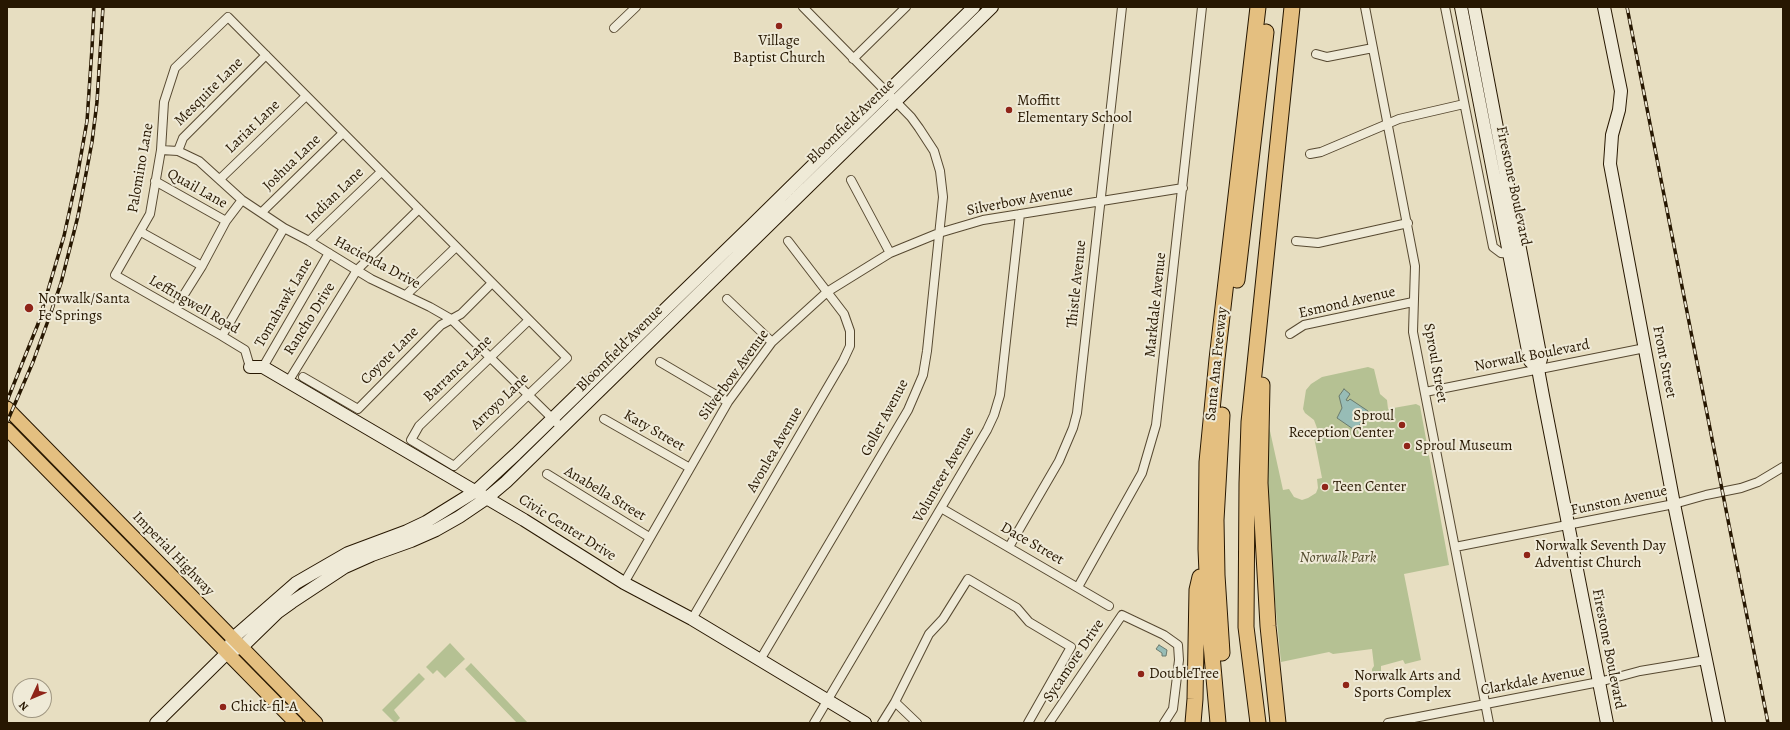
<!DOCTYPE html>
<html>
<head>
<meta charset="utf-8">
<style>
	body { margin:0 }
	#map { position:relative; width:1790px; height:730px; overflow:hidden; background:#e7dec1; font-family:Alegreya,serif }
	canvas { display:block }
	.frame { position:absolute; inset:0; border:8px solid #271701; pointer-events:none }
	.north { position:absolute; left:12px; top:678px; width:40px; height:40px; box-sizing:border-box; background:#efead7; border:1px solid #9f9681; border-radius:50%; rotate:226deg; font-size:11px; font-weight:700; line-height:16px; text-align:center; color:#271701 }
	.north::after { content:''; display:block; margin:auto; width:14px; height:18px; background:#8f2418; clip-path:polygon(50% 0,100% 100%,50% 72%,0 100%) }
</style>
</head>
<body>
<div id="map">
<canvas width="1790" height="730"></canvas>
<div class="frame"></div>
<div class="north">N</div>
</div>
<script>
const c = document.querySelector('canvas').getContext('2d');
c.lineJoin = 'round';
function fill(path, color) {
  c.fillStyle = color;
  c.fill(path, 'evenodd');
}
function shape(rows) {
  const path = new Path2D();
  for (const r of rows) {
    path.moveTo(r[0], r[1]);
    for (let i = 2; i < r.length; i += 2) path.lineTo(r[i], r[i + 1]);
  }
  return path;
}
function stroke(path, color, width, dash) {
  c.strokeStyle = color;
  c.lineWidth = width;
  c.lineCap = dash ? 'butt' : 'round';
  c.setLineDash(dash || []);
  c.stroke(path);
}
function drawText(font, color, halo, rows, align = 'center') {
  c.font = font + ' Alegreya,serif';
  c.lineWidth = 4;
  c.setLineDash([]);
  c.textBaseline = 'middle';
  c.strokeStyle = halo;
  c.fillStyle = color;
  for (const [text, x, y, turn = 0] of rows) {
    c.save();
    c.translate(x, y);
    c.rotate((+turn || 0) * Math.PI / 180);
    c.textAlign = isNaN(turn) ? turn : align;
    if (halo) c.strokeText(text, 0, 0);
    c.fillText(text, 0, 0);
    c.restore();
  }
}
fill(shape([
	[1368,367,1374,369,1380,394,1387,400,1388,409,1416,404,1420,406,1449,565,1404,574,1421,660,1405,664,1403,660,1381,666,1381,674,1372,676,1372,669,1374,666,1372,649,1333,654,1329,652,1281,662,1270,551,1267,479,1268,422,1283,490,1289,489,1294,497,1302,500,1308,498,1316,493,1318,488,1317,479,1322,478,1314,437,1317,428,1314,420,1305,413,1303,409,1306,390,1311,384,1322,377],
	[450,643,465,659,445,678,437,670,433,674,426,667],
	[471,663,528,723,517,723,465,669],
	[419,673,425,679,394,710,400,718,395,723,382,710]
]), '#b5c193');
const water = shape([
	[1344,389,1350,394,1346,400,1348,401,1350,399,1368,411,1356,431,1337,418,1342,408,1339,396,1344,389],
	[1159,645,1167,650,1166,656,1162,656,1162,653,1156,649,1159,645]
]);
fill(water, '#97bcb6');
stroke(water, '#6a7a6e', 1);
const street = shape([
	[1365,7,1415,266,1413,332,1489,723],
	[1445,7,1493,247,1501,253,1510,254],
	[614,28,636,7],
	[1316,54,1327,57,1373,48],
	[853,59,906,7],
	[161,150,178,151,199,161,242,200,284,228,309,241,371,279,430,307,451,319,562,428],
	[178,151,183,138,266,55],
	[1310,154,1321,152,1399,119,1464,104],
	[220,179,306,96],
	[851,180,890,253],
	[155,181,226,221],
	[262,212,343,133],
	[141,232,202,266],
	[309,241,381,172],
	[1296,241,1318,243,1408,223],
	[406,295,456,247],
	[727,299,772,342],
	[175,309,202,266,226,221,242,200],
	[1290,334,1304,325,1413,302],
	[222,336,284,228],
	[660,362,728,402],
	[250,367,245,350,222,336,115,275,150,214,161,150,164,102,175,68,228,17,567,358,454,466,411,440,419,426,529,320],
	[263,367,329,253],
	[303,377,358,409,441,325,461,314,492,283],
	[288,382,357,270,419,209],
	[1425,392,1645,348],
	[604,419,690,468],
	[547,474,649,537],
	[941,508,1109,606],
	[1009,547,1059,461,1073,428,1077,413,1122,7],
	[1455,547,1674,504,1706,495,1741,488,1758,482,1783,467],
	[624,583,728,402,772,342,827,292,890,253,939,233,983,220,1183,188],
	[1078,587,1142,473,1156,425,1202,7],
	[692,619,843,361,850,346,850,331,844,314,788,241],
	[760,660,908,410,923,375,927,351,943,197,940,171,934,151,919,128,911,117,803,7],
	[814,723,987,430,994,415,1000,395,1020,214],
	[882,723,895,702],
	[917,723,895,702,929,634,943,619,968,579,1017,608,1029,622,1071,647,1028,723],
	[1049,723,1122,615,1164,635,1178,645,1179,660,1173,709,1164,723],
	[1388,723,1599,682,1640,671,1706,660]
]);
const secondary = shape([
	[1461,7,1530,361,1538,369],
	[1474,7,1541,359,1538,369,1543,396,1607,723],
	[1604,7,1621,91,1619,110,1612,135,1610,164,1674,504,1719,723],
	[250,367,263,367,524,520,624,583,692,619,865,723],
	[234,650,242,647,278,612,292,602,345,567,372,555,411,541,436,530,459,517,487,498,506,482,992,7],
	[156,723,227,653,233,638,296,583,348,553,407,531,426,522,476,491,516,454,752,225,974,7]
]);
const primary = shape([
	[7,408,316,723],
	[7,429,296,723]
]);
const highway = shape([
	[1237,280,1266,32],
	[1262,385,1260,483,1268,626,1278,723],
	[1222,653,1217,575,1216,520,1222,415],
	[1193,723,1195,699,1197,590,1200,577],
	[1218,723,1209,621,1206,549,1207,462,1217,359,1258,7],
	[1258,723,1246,627,1247,483,1249,422,1292,7]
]);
stroke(street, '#574931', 10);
stroke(secondary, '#271701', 14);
stroke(primary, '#271701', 15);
stroke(highway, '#271701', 17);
stroke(street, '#efead7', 8);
stroke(secondary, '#efead7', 12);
stroke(primary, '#e4bf80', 13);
stroke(highway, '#e4bf80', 15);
const rail = shape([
	[1627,7,1768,723],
	[7,401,38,324,64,236,78,172,87,121,92,48,94,7],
	[7,422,33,362,49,318,61,283,78,216,92,142,97,102,103,7]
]);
stroke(rail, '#271701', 3.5);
stroke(rail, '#efead7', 2, [6]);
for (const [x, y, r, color] of [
	[779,26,4,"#8f2418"],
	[1009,110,4,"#8f2418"],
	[29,308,5,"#8f2418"],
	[1402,425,4,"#8f2418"],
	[1407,446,4,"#8f2418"],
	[1325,487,4,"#8f2418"],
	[1527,555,4,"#8f2418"],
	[1141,674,4,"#8f2418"],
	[1346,685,4,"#8f2418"],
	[223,707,4,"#8f2418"]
]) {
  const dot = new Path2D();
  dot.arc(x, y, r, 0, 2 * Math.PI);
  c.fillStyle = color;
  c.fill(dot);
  stroke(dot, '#efead7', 1.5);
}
drawText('15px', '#271701', '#efead7', [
	["Village",779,41,"center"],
	["Baptist Church",779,58,"center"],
	["Moffitt",1017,101],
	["Elementary School",1017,118],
	["Norwalk/Santa",38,299],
	["Fe Springs",38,316],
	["Sproul",1394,416,"right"],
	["Reception Center",1394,433,"right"],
	["Sproul Museum",1415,446],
	["Teen Center",1333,487],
	["Norwalk Seventh Day",1535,546],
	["Adventist Church",1535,563],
	["DoubleTree",1149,674],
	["Norwalk Arts and",1354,676],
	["Sports Complex",1354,693],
	["Chick-fil-A",231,707]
], 'left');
drawText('15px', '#271701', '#efead7', [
	["Mesquite Lane",209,92,-45],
	["Bloomfield Avenue",851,122,-44],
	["Lariat Lane",253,127,-44],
	["Joshua Lane",292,163,-44],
	["Palomino Lane",141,168,-80],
	["Firestone Boulevard",1513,186,78],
	["Quail Lane",197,189,29],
	["Indian Lane",335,196,-44],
	["Silverbow Avenue",1020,201,-11],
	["Hacienda Drive",377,263,28],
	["Thistle Avenue",1077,284,-84],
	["Tomahawk Lane",284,303,-60],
	["Esmond Avenue",1347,303,-13],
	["Leffingwell Road",194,305,30],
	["Markdale Avenue",1156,305,-84],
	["Rancho Drive",310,319,-58],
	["Bloomfield Avenue",620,349,-45],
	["Coyote Lane",390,356,-45],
	["Norwalk Boulevard",1532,356,-11],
	["Front Street",1664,362,79],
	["Sproul Street",1435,363,80],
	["Santa Ana Freeway",1217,364,-84],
	["Barranca Lane",458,369,-44],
	["Silverbow Avenue",734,375,-54],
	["Arroyo Lane",500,402,-44],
	["Goller Avenue",885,418,-62],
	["Katy Street",654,431,30],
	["Avonlea Avenue",775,450,-60],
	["Volunteer Avenue",944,475,-60],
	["Anabella Street",605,494,31],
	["Funston Avenue",1619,501,-12],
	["Civic Center Drive",567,528,32],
	["Dace Street",1032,544,30],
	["Imperial Highway",173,554,46],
	["Firestone Boulevard",1608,649,79],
	["Sycamore Drive",1074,661,-56],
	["Clarkdale Avenue",1533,681,-11]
]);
drawText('italic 15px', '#524a2d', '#efead7', [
	["Norwalk Park",1338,558]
]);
</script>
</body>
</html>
